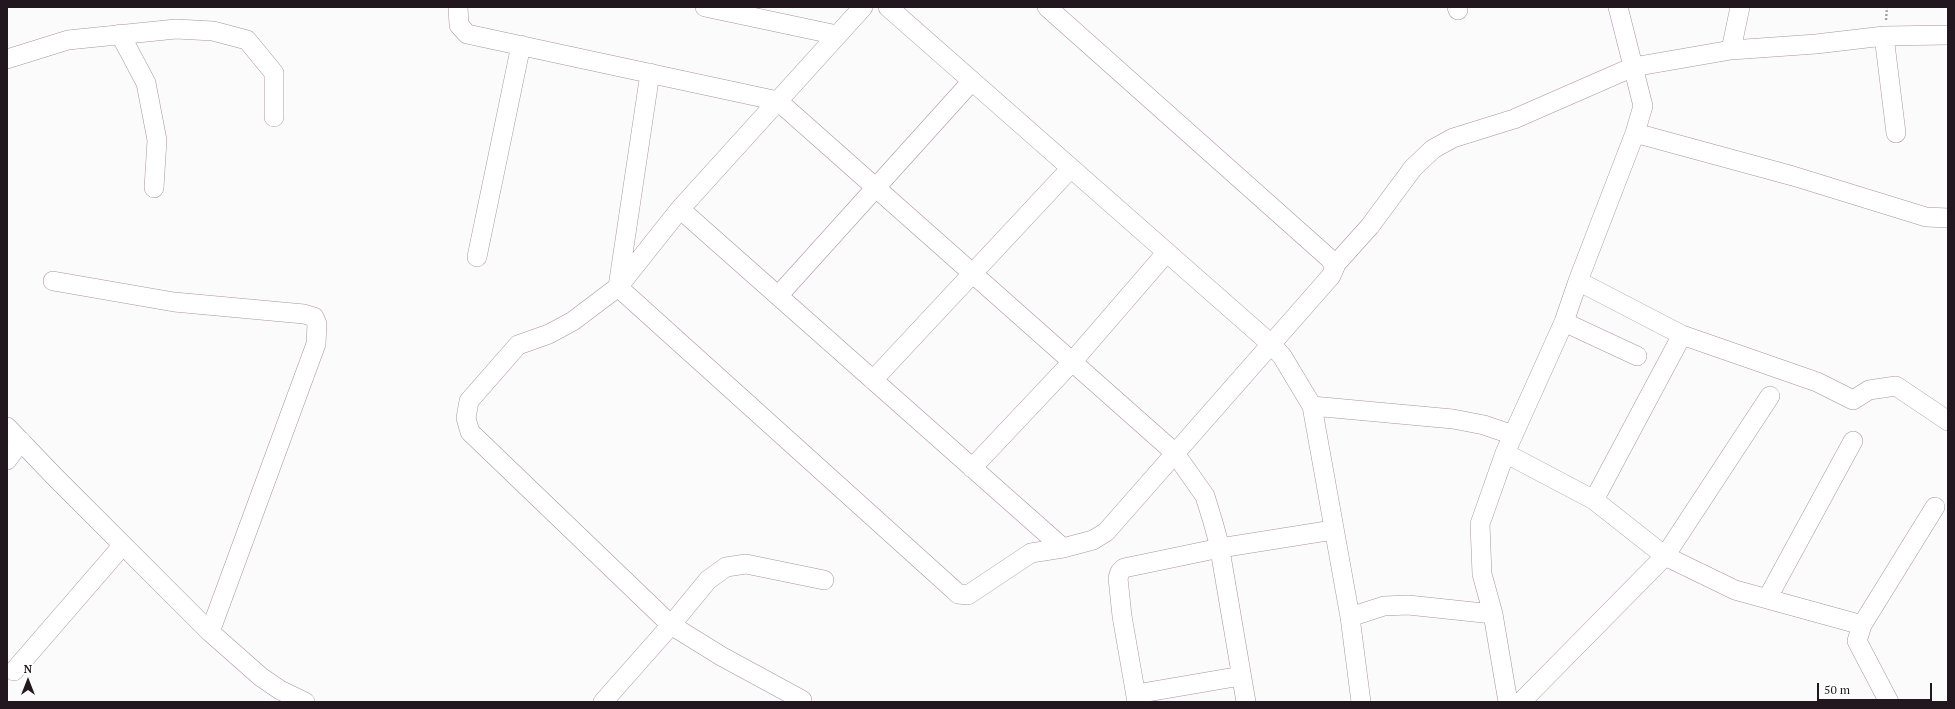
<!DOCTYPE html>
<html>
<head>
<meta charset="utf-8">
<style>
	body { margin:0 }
	#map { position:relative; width:1955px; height:709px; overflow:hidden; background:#fbfbfb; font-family:"PT Serif",serif }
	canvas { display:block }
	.frame { position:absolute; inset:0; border:8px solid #22171e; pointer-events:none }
	.north { position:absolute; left:8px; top:661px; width:40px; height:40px; -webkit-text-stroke:3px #fff; paint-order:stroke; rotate:0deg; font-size:11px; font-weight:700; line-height:16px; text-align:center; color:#22171e }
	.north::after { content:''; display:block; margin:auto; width:14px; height:18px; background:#22171e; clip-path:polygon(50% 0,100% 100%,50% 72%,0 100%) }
	.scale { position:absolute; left:1817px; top:683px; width:115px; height:18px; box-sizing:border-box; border:2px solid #22171e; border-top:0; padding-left:5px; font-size:12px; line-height:14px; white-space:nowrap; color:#22171e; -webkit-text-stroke:3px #fff; paint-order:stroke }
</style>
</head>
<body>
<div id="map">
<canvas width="1955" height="709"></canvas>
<div class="frame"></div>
<div class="north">N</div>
<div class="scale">50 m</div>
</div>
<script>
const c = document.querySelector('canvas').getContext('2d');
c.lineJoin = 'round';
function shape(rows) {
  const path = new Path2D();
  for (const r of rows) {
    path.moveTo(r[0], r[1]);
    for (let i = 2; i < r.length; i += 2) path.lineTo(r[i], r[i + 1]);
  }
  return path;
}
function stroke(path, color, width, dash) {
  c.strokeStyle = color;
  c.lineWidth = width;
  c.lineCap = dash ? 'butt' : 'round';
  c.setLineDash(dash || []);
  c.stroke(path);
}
const minor = shape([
	[458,7,459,25,467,34,778,101,1174,452,1205,496,1213,522,1219,544,1246,702],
	[705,7,837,35],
	[888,7,1271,344,1282,356,1312,406,1350,617,1361,702],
	[1457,7,1458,10],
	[120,34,146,83,157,140,154,188],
	[1884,36,1896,133],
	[1731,50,1740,7],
	[7,59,68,40,176,29,213,31,247,40,274,73,274,117],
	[650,73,618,287,954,590,958,594,968,595,1031,553,1063,548,1093,540,1106,532,1331,276,1335,267,1330,259,1047,7],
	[1635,133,1793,176,1926,217,1948,218],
	[680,209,1063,548],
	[477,257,521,45],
	[1335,265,1370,226,1413,168,1433,149,1453,138,1514,119,1633,67,1731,50,1816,44,1884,36,1948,35],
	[53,281,174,302,304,314,314,317,317,324,316,344,210,632],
	[1578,281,1682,335,1817,382,1853,400,1869,390,1896,386,1948,421],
	[778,296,972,81],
	[1564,322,1637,356],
	[873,380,1071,168],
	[1312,406,1453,419,1484,425,1513,435],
	[7,427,54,476,210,632,261,677,280,690,305,702],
	[1505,453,1594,500,1665,556,1735,590,1862,625],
	[7,460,21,441],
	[972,468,1072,362,1167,252],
	[1594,500,1682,335],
	[1767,599,1853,441],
	[1350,617,1384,606,1408,605,1493,614],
	[14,671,123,545],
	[1136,694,1241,676],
	[802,700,721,656,671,625,470,432,466,418,469,401,518,345,549,334,573,321,618,287,680,209,863,7],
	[603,702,671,625,708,580,726,567,746,564,824,580],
	[1137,702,1122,616,1118,578,1120,572,1124,568,1220,548,1333,530],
	[1508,702,1493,614,1482,574,1480,524,1505,453,1564,322,1578,281,1635,133,1643,106,1618,7],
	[1521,702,1665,556,1770,396],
	[1889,702,1857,641,1862,625,1935,507]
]);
stroke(minor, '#ae91a3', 20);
stroke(shape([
	[1886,20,1887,7]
]), '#a6a2a5', 2.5, [2, 2]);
stroke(minor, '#fff', 19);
</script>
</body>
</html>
